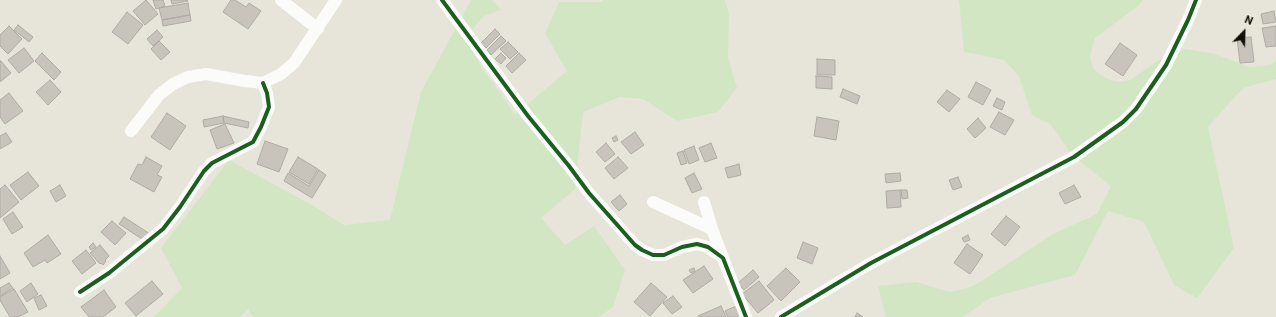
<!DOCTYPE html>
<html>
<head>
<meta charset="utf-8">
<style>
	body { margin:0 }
	#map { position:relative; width:1276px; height:317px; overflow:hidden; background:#e7e5da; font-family:Roboto,sans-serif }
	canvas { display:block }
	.north { position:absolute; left:1224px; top:12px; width:40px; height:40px; -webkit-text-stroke:3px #ece9d5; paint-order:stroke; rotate:23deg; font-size:11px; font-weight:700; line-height:16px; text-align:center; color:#100f08 }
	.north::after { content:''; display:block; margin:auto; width:14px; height:18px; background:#100f08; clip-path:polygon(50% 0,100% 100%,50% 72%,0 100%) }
</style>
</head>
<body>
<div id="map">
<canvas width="1276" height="317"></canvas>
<div class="north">N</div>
</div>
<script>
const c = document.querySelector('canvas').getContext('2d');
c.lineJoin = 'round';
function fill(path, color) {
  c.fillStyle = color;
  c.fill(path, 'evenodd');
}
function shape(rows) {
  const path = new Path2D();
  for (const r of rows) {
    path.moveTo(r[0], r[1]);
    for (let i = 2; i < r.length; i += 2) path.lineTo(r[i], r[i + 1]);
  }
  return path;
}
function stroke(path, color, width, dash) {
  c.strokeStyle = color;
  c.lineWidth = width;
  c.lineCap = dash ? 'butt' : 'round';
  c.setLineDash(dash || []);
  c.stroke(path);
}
fill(shape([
	[471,0,492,0,501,10,484,16,473,29,468,41,481,67,499,91,515,115,567,71,545,34,559,2,602,2,603,0,725,0,729,14,728,57,737,88,718,112,677,121,643,99,620,97,583,112,575,189,541,218,565,245,594,226,625,270,613,307,599,317,253,317,248,309,240,317,154,317,182,288,161,248,229,160,312,205,344,225,390,220,421,92],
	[959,0,1143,0,1137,7,1095,38,1090,56,1093,68,1101,75,1110,80,1120,82,1130,80,1165,56,1186,49,1215,54,1249,67,1269,65,1276,61,1276,79,1243,88,1208,127,1234,248,1197,298,1174,285,1144,222,1108,211,1075,275,990,298,963,317,886,317,878,286,916,282,950,292,970,287,980,282,1053,234,1097,214,1111,186,1074,157,1050,124,1032,115,1019,76,1004,60,964,52]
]), '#d2e6c3');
const building = shape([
	[146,0,158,14,145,25,133,11,146,0],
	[153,0,163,0,165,6,156,9,153,0],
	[171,0,187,0,188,1,172,4,171,0],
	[231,0,235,0,246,7,249,3,261,11,248,29,223,12,231,0],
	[188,3,190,15,162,20,159,8,188,3],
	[1274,11,1276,22,1263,24,1261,14,1274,11],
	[127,12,143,25,128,44,112,32,127,12],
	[190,15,191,21,163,26,162,20,190,15],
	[18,25,33,37,29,42,14,30,18,25],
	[9,26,22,39,8,54,0,46,0,35,9,26],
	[1276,26,1276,46,1266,47,1262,28,1276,26],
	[495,29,500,34,486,48,481,43,495,29],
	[157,30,163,37,153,46,147,39,157,30],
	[501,36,506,41,491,55,487,50,501,36],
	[1251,37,1254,62,1240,63,1237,38,1251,37],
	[159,41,170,52,161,60,151,49,159,41],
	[508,42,518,52,510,59,500,49,508,42],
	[1120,43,1137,55,1123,76,1105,64,1120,43],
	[24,48,34,61,19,73,8,60,24,48],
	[42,53,61,72,54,80,35,61,42,53],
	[501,53,506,58,501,64,495,59,501,53],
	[519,53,526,60,512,73,506,66,519,53],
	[817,59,835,60,835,75,817,75,817,59],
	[0,61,1,61,11,73,0,82,0,61],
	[816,76,832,77,832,89,816,88,816,76],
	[50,80,61,92,48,105,36,92,50,80],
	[976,82,991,90,983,105,968,97,976,82],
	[843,89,860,96,857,104,840,97,843,89],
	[947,90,960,99,949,112,937,102,947,90],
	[9,93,23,111,5,124,0,117,0,100,9,93],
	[997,98,1005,102,1002,110,993,106,997,98],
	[999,112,1014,120,1005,135,990,127,999,112],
	[167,113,186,126,170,150,151,137,167,113],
	[223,116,224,123,204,127,203,120,223,116],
	[223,116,249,122,248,128,224,123,223,116],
	[817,117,839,121,836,140,814,136,817,117],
	[978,118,986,128,975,138,967,129,978,118],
	[225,124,234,143,217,149,210,130,225,124],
	[635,132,644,145,631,154,621,142,635,132],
	[6,133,12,142,0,149,0,136,6,133],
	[616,136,618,140,614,142,612,138,616,136],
	[265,141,288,149,279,172,257,164,265,141],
	[606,143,615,154,605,162,596,152,606,143],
	[711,143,717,158,705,162,699,148,711,143],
	[694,146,699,160,689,164,684,150,694,146],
	[683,151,687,163,681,165,677,153,683,151],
	[146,157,162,166,157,175,162,177,154,192,130,179,138,164,142,165,146,157],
	[298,157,318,169,309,184,289,172,298,157],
	[618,157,628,168,614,179,605,168,618,157],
	[739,164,741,175,728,178,725,168,739,164],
	[319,170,326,175,312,198,284,181,288,173,309,186,319,170],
	[28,172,39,186,21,200,10,185,28,172],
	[694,173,702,189,692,193,685,178,694,173],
	[900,173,901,181,886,183,885,174,900,173],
	[958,177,962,187,953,190,949,180,958,177],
	[5,185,19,202,0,218,0,189,5,185],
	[60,185,66,196,56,202,50,191,60,185],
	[1074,185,1081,197,1065,204,1059,193,1074,185],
	[900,190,901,207,887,208,886,191,900,190],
	[901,190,907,190,908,198,902,199,901,190],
	[620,195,627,204,619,211,611,202,620,195],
	[13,212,23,227,12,234,3,219,13,212],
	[1006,216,1020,227,1005,246,991,234,1006,216],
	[124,217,150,234,145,241,119,224,124,217],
	[112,221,126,233,115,245,101,232,112,221],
	[48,235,61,254,47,263,45,260,33,267,24,253,48,235],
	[968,235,970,240,964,242,962,238,968,235],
	[803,242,818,248,812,264,797,258,803,242],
	[93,243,96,247,91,250,89,247,93,243],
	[967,244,983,255,970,274,954,263,967,244],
	[100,245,109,256,105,260,106,261,103,265,101,263,100,264,90,253,100,245],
	[86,250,96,263,82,274,72,261,86,250],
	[0,256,10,273,0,279,0,256],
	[704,266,713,279,693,293,683,280,704,266],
	[694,268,695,271,691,273,689,270,694,268],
	[786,268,800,282,781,301,767,286,786,268],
	[753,270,759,277,744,290,738,283,753,270],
	[152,281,163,294,136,316,125,303,152,281],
	[759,281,774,300,758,313,742,294,759,281],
	[9,283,13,288,0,296,0,288,9,283],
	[31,283,38,294,27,302,20,291,31,283],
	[651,283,667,297,650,316,634,302,651,283],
	[14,289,28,312,18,317,10,317,0,300,0,297,14,289],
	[104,290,116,307,103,317,89,317,81,307,104,290],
	[41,295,47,306,39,310,34,298,41,295],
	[673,296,682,307,672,314,663,303,673,296],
	[721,306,726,317,698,317,698,316,721,306],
	[736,306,740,315,736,317,728,317,725,311,736,306],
	[857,313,863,317,855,317,857,313]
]);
fill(building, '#c8c4bc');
stroke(building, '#afaba4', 1);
stroke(shape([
	[281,0,318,29],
	[442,0,528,116,569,166,589,193,635,245,642,250,653,255,664,255,682,247,697,244,708,247,723,258,746,317],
	[131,131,159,95,173,84,188,77,206,74,245,81,263,83,281,74,294,63,336,0],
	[653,202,712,229,723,258],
	[704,202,712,229],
	[80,292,109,273,163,229,180,207,204,171,212,163,253,142,261,127,269,107,267,93,263,83],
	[781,317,871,263,1074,157,1123,122,1136,109,1166,65,1188,20,1196,0]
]), '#fbfbf9', 12);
stroke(shape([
	[442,0,528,116,569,166,589,193,635,245,642,250,653,255,664,255,682,247,697,244,708,247,723,258,746,317],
	[80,292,109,273,163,229,180,207,204,171,212,163,253,142,261,127,269,107,267,93,263,83],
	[781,317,871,263,1074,157,1123,122,1136,109,1166,65,1188,20,1196,0]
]), '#1b5e20', 4);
</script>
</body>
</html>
